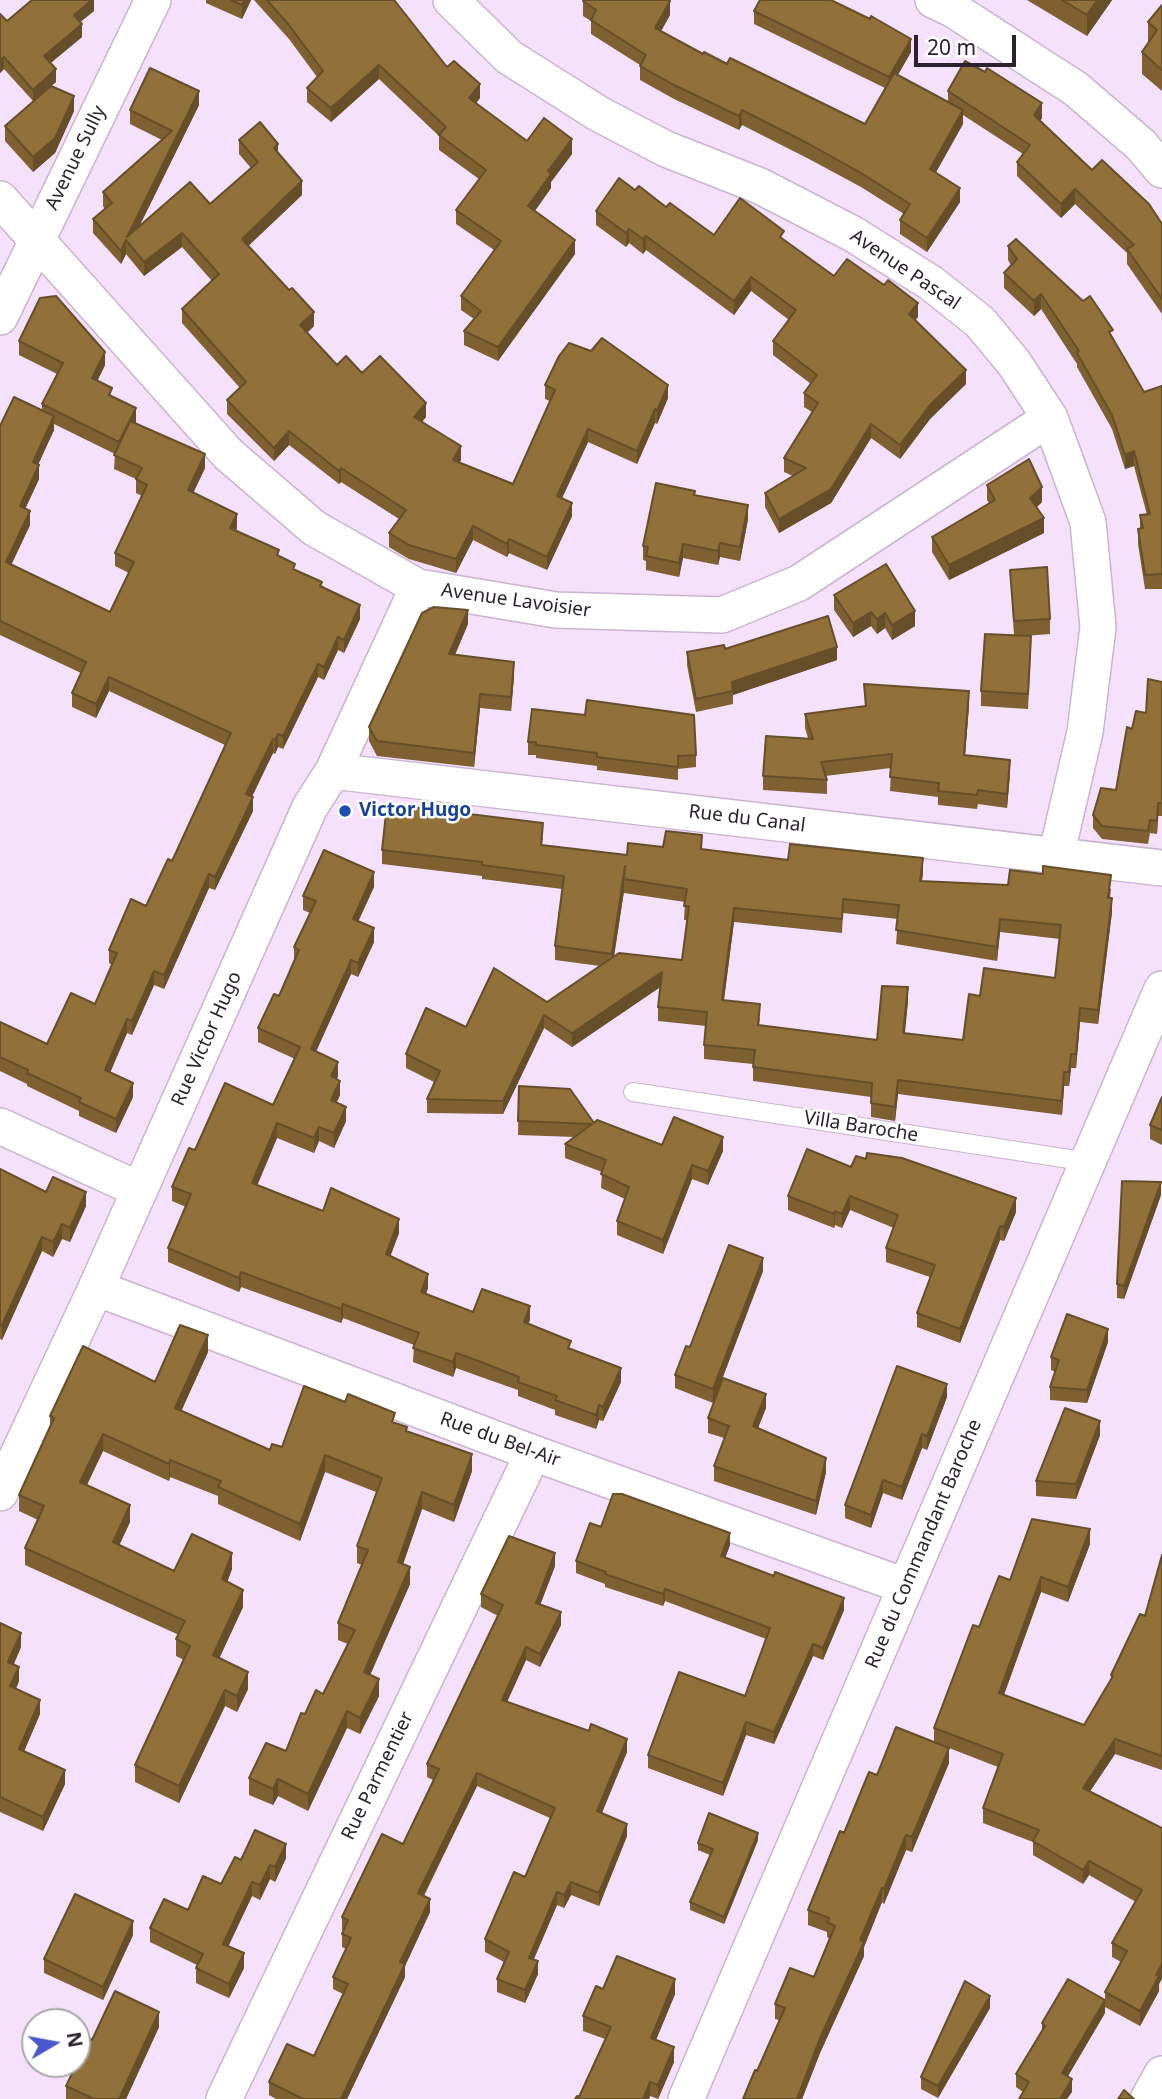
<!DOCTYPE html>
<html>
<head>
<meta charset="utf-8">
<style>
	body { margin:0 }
	#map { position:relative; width:1162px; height:2099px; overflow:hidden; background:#f5e1fc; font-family:"Noto Sans",sans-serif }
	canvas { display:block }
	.north { position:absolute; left:21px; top:2008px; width:70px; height:70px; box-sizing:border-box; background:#fff; border:2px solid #aaa7ab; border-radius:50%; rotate:80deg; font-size:19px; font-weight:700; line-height:28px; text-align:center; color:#2a232d }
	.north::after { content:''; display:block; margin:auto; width:24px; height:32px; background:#4a58cd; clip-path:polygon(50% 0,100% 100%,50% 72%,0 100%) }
	.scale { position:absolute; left:914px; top:35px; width:102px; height:32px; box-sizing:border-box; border:4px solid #2a232d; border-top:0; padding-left:9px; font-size:21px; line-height:24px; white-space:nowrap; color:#2a232d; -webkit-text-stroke:5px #fff; paint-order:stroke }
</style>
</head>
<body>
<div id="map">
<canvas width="1162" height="2099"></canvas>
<div class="north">N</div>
<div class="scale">20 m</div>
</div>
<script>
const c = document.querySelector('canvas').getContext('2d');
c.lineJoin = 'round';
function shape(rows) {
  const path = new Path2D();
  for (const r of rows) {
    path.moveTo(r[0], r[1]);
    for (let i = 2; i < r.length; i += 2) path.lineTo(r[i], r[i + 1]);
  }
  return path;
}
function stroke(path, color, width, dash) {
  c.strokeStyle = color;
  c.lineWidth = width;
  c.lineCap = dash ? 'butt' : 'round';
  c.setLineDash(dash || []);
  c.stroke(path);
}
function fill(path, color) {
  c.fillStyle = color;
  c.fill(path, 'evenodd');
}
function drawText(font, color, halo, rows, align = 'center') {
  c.font = font + ' "Noto Sans",sans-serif';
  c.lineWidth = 5;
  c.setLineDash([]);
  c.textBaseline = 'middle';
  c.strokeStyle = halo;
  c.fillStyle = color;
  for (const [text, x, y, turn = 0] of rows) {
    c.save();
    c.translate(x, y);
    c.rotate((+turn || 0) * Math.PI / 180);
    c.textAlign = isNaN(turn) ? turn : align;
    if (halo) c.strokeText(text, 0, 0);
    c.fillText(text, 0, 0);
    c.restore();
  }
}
const lane = shape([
	[633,1092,1089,1162]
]);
const street = shape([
	[451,0,509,57,599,114,666,149,760,186,853,234,931,283,980,322,1014,363,1050,418,1088,522,1098,627,1085,732,1056,856],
	[933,0,954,10,1076,89,1141,145,1162,170],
	[0,199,228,454,314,528,418,587,556,610,722,615,799,583,1050,418],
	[0,317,153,0],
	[333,771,1162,868],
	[0,1126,140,1190],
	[96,1288,533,1453,905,1586],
	[0,1493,96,1288,310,807,333,771,418,587],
	[224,2099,533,1453],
	[686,2099,1162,989],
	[1148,2099,1162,2074]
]);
stroke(lane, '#c9b5cf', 20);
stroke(street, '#c9b5cf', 38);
stroke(lane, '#fff', 18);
stroke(street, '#fff', 35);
fill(shape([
	[94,0,94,11,80,22,82,37,51,63,56,82,51,86,74,111,55,153,33,172,5,141,5,126,33,101,4,69,0,73,7,21],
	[206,0,251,0,242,19,206,3],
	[254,0,394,0,447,67,480,98,476,103,527,141,572,154,551,182,551,188,535,211,575,254,498,361,464,345,464,331,474,319,461,310,461,296,494,250,456,224,456,210,479,179,439,150,439,136,379,79,331,122,307,102,307,88,317,77,289,39],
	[1027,0,1112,0,1087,36],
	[583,1,670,15,661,31,703,54,865,124,885,88,754,24,754,11,911,52,898,75,948,102,948,91,1042,118,1040,121,1092,170,1162,224,1162,314,1127,264,1127,253,1075,204,1061,218,1017,176,1017,162,1023,154,963,115,963,124,936,172,960,202,927,252,900,234,900,220,904,214,861,187,809,159,742,125,739,130,674,99,640,80,640,65,591,34,591,21,583,16],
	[1162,5,1162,91,1142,74,1142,52,1148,44,1148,22],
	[199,105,139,227,210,204,251,168,239,154,239,140,278,153,302,195,248,246,314,326,307,333,337,365,362,373,426,417,422,422,461,460,459,463,513,484,550,401,545,399,545,385,668,398,657,424,655,423,637,464,588,442,562,498,572,516,547,570,509,553,507,557,473,540,456,573,409,559,389,547,389,533,399,519,341,482,339,484,289,445,274,461,227,414,227,400,240,388,182,323,182,309,212,281,182,247,144,276,126,254,121,264,93,233,93,219,105,209,103,206,103,192,162,140,130,124,130,110],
	[635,190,714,235,784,240,834,276,918,317,915,320,966,384,930,419,900,459,871,438,831,503,779,533,765,507,765,493,793,476,784,472,784,458,812,412,804,407,804,393,811,384,773,355,773,341,789,320,751,291,734,315,646,250,643,254,629,243,626,247,596,225,596,211],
	[1008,246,1113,338,1144,392,1162,386,1162,589,1145,589,1138,544,1138,529,1140,529,1140,515,1147,515,1134,466,1125,469,1112,429,1077,367,1077,364,1041,309,1034,316,1004,288,1004,273,1011,265,1008,260],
	[19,341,105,365,97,381,136,422,136,423,205,468,193,493,237,528,236,531,279,556,295,570,322,586,360,619,344,653,338,650,324,680,318,677,283,749,278,747,275,754,273,753,252,797,253,811,238,842,215,890,209,888,164,989,154,985,132,1035,127,1033,110,1073,133,1097,116,1133,79,1116,79,1111,27,1086,27,1084,0,1071,0,1022,47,1044,95,1004,112,965,109,963,109,950,146,906,172,861,225,745,109,691,96,718,72,707,72,693,81,673,0,635,0,426,42,410,42,404,57,374,19,355],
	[54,424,115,454,114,469,136,479,136,493,142,496,115,553,115,566,129,573,110,612,11,565,30,525,25,509,39,479,38,464,54,430],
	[987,485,1042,502,1037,507,1044,533,949,580,932,552,932,537,989,503,987,500],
	[695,495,748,519,740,561,720,557,718,565,683,558,679,577,646,570,646,561,643,560,643,546],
	[886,564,915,626,892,640,885,628,877,634,871,626,853,637,834,610,834,595],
	[1010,570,1050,619,1050,634,1024,636,1031,651,1028,709,981,706,981,691,1014,635],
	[468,624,455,655,514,676,511,711,480,708,474,767,377,756,369,741,369,727],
	[725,649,837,660,733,695,733,704,696,712,687,665,687,652],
	[1162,682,1162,816,1158,816,1157,834,1150,833,1148,844,1102,839,1093,828,1093,815,1116,790,1132,729,1146,713],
	[864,684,969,705,965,755,1010,774,1007,808,978,804,977,809,938,805,938,797,890,791,891,768,825,776,827,780,827,794,763,790,763,776,808,738,805,728,805,714,865,706],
	[528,742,696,755,696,767,678,769,678,780,597,770,597,766,536,758,536,755,528,755],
	[543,837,542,845,627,855,663,847,702,849,788,860,923,872,922,881,1111,889,1110,898,1112,912,1098,1024,1080,1022,1076,1068,1071,1068,1069,1086,1064,1086,1062,1115,898,1094,895,1121,871,1117,871,1097,753,1081,753,1064,704,1059,704,1045,706,1026,658,1021,658,1007,660,987,572,1047,544,1028,503,1114,427,1113,427,1099,434,1082,406,1068,406,1054,466,1027,547,1002,600,966,555,960,555,946,562,889,482,879,482,876,382,864,382,850],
	[624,891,624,893,685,902,684,920,687,920,682,960,614,957],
	[843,913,898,919,896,944,997,961,1000,932,1060,939,1055,978,963,1040,905,1033,908,1001,877,1040,759,1025,760,1018,724,1000,734,922,842,933],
	[374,887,358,921,374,942,358,977,351,974,316,1051,338,1076,337,1079,340,1095,336,1103,346,1121,334,1148,319,1141,314,1153,277,1138,257,1185,323,1211,399,1233,390,1256,428,1288,426,1294,473,1312,530,1320,528,1323,621,1382,603,1421,599,1420,596,1429,555,1415,555,1410,518,1396,518,1390,481,1377,456,1368,453,1377,413,1362,414,1345,343,1318,341,1323,241,1287,239,1292,168,1262,168,1248,186,1207,172,1201,172,1187,195,1150,273,1105,295,1059,258,1042,258,1028,279,996,294,961,294,947,310,913,303,910,303,896],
	[519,1086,594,1123,662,1145,723,1151,708,1185,692,1179,663,1254,617,1235,617,1221,625,1199,601,1188,602,1172,565,1158,565,1144,575,1137,518,1135],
	[1162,1097,1162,1145,1150,1139,1150,1125],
	[851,1167,1016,1212,1004,1241,1000,1240,960,1343,917,1327,917,1313,930,1277,886,1262,886,1248,894,1228,850,1210,842,1228,835,1225,834,1228,788,1210,788,1196],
	[0,1169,46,1192,86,1206,70,1242,62,1239,53,1257,42,1251,2,1340,0,1339],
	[1161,1195,1124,1299,1117,1298,1117,1284],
	[763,1271,713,1403,675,1388,675,1375,690,1347],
	[1108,1342,1087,1403,1050,1400,1050,1387,1055,1372,1051,1370,1051,1357],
	[208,1352,181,1411,270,1450,395,1423,407,1432,472,1471,454,1522,422,1509,403,1564,410,1584,370,1675,379,1696,360,1734,347,1728,308,1811,278,1796,273,1805,249,1795,249,1778,286,1751,305,1714,323,1694,348,1644,338,1640,338,1623,362,1565,357,1563,357,1546,376,1492,325,1472,300,1541,218,1504,218,1496,170,1477,169,1481,103,1451,87,1485,130,1522,119,1545,174,1571,232,1569,227,1582,243,1607,219,1658,248,1689,237,1712,225,1706,179,1803,135,1782,135,1765,184,1660,176,1656,176,1639,179,1635,25,1565,25,1548,38,1520,19,1511,19,1495,50,1426,50,1416,155,1382],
	[947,1397,927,1450,922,1448,902,1500,883,1493,871,1528,845,1518,845,1505],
	[766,1408,758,1428,826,1472,816,1515,714,1481,714,1466,724,1438,708,1433,708,1418],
	[1100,1435,1076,1499,1036,1496,1036,1481],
	[601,1527,730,1545,725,1558,844,1610,823,1660,813,1656,774,1744,746,1735,723,1796,648,1768,648,1755,745,1696,766,1639,665,1601,663,1606,605,1587,605,1584,576,1573,576,1561],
	[1090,1544,1068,1602,1041,1592,1004,1695,1084,1725,1111,1680,1111,1675,1145,1616,1162,1555,1162,1770,1115,1754,1090,1791,1162,1828,1159,1991,1140,2026,1105,2007,1105,2013,1068,2076,1072,2092,1023,2092,1016,2087,1016,2074,1042,2031,1042,2023,1105,2000,1105,1992,1121,1962,1112,1957,1112,1943,1136,1902,1089,1875,1083,1884,1033,1855,1033,1842,983,1823,983,1808,998,1767,949,1748,949,1763,912,1852,906,1850,884,1904,882,1902,864,1947,864,1956,820,2053,802,2099,743,2099,757,2071,779,2020,775,2019,775,2004,814,1977,830,1939,827,1937,827,1932,808,1925,808,1910,844,1833,877,1775,934,1743,934,1728,979,1627,1010,1580],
	[555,1566,540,1605,561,1625,540,1667,526,1660,507,1702,627,1752,602,1813,627,1836,599,1906,571,1895,564,1908,557,1905,534,1959,538,1974,525,2003,497,1992,497,1979,504,1962,485,1952,485,1939,525,1877,550,1818,477,1786,424,1896,430,1912,405,1966,405,1977,347,2099,276,2099,269,2095,269,2082,314,2056,343,1994,333,1989,333,1977,346,1949,342,1947,342,1934,344,1930,342,1930,342,1917,403,1844,433,1780,427,1777,427,1764,498,1616,481,1607,481,1594],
	[0,1623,21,1647,14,1664,19,1681,16,1689,40,1714,24,1751,65,1784,43,1831,0,1812],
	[758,1840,724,1924,690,1910,690,1902,710,1855,698,1850,698,1843],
	[286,1858,275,1882,270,1879,260,1900,252,1896,228,1946,244,1968,229,1998,196,1983,196,1968,197,1965,150,1942,150,1928,188,1910,221,1884,241,1860],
	[133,1935,103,2000,44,1973,44,1959],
	[603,1989,675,1994,656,2040,674,2062,658,2099,650,2096,649,2099,575,2099,579,2097,605,2039,583,2031,583,2016],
	[990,2008,938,2098,921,2089,921,2077],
	[159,2027,126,2099,66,2099,66,2086,92,2040]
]), '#7e6031');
fill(shape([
	[88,0,94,0,94,11,74,27,74,15],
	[244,0,251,0,242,19,242,5],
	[1097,0,1112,0,1087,36,1087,15],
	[670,1,670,15,655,42,655,28],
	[82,24,82,37,44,68,44,56],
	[911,39,911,52,889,90,889,77],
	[4,57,4,69,0,73,0,60],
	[379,65,379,79,331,122,331,108],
	[56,69,56,82,33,102,33,90],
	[480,84,480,98,469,112,469,98],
	[199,91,199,105,130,245,127,237],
	[74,96,74,111,55,153,33,172,33,157],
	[1042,103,1042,118,1034,130,1034,115],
	[742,110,742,125,739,130,739,116],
	[963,110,963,124,930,183,930,169],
	[572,139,572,154,551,182,551,188,528,220,528,206,548,171],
	[278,144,278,157,274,148],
	[302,181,302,195,242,252,242,239],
	[960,188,960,202,927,252,927,238],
	[1075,189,1075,204,1061,218,1061,204],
	[629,229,629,243,626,247,626,233],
	[182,233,182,247,144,276,144,262],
	[646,236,646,250,643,254,643,239],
	[126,240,126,254,121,264,121,251],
	[575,240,575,254,498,361,498,347],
	[751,277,751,291,734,315,734,301],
	[1041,294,1041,309,1034,316,1034,301],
	[918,303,918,317,909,328,909,314],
	[314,312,314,326,300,339,300,325],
	[105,352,105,365,92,392,92,378],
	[966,370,966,384,930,419,900,459,900,445,930,405],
	[668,385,668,398,657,424,657,411],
	[426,403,426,417,414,431,414,417],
	[136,408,136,422,119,456,119,442],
	[655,409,655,423,637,464,637,451],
	[54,416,54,430,33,476,33,462],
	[871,424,871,438,831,503,779,533,779,519],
	[588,429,588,442,557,509,557,496],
	[289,431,289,445,274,461,274,448],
	[461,446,461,460,453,474,453,460],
	[1134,451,1134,466,1125,469,1125,455],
	[205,454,205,468,188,504,188,490],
	[39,465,39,479,20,520,20,506],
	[341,468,341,482,339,484,339,471],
	[1042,487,1042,502,1030,513,1030,498],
	[572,503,572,516,547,570,547,557],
	[748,505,748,519,740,561,740,547],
	[30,511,30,525,6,576,6,562],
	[237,514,237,528,230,542,230,528],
	[1044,518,1044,533,949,580,949,565],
	[473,526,473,540,456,573,456,559],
	[509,539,509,553,507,557,507,544],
	[720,543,720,557,718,565,718,551],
	[683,544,683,558,679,577,679,563],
	[360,605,360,619,344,653,344,640],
	[468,610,468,624,449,668,449,654],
	[915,611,915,626,892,640,892,625],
	[871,612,871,626,853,637,853,623],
	[885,613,885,628,877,634,877,619],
	[338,637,338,650,324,680,324,667],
	[837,647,837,660,733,695,732,682],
	[514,662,514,676,511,711,511,697],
	[318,664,318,677,283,749,283,736],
	[109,677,109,691,96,718,96,704],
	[969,691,969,705,964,769,964,755],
	[480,694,480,708,474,767,474,753],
	[278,734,278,747,275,754,275,740],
	[273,739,273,753,246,808,246,794],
	[1010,760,1010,774,1007,808,1007,794],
	[253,797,253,811,215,890,215,877],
	[1158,803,1158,816,1157,834,1157,821],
	[923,858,923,872,920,895,920,881],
	[374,872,374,887,353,933,353,919],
	[209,874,209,888,164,989,164,975],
	[624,879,624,891,612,968,612,954],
	[1112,898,1112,912,1098,1024,1098,1010],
	[734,908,734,922,722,1014,722,1000],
	[1000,919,1000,932,997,961,997,947],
	[374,928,374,942,358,977,358,963],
	[351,960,351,974,311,1063,311,1049],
	[154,971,154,985,132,1035,132,1021],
	[662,972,662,986,572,1047,572,1033],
	[908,987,908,1001,903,1047,903,1033],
	[1080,1008,1080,1022,1076,1068,1076,1054],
	[544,1015,544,1028,503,1114,503,1101],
	[127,1019,127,1033,105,1084,105,1070],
	[1071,1054,1071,1068,1069,1086,1069,1072],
	[338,1062,338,1076,331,1091,331,1076],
	[1064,1072,1064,1086,1062,1115,1062,1101],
	[898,1080,898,1094,895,1121,895,1107],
	[340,1081,340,1095,331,1115,331,1100],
	[133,1083,133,1097,116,1133,116,1119],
	[346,1107,346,1121,334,1148,334,1133],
	[277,1123,277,1138,252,1198,252,1183],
	[319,1127,319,1141,314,1153,314,1138],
	[723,1137,723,1151,708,1185,708,1171],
	[692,1165,692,1179,663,1254,663,1240],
	[1161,1182,1161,1195,1124,1299,1124,1286],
	[86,1192,86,1206,70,1242,70,1228],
	[850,1196,850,1210,842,1228,842,1214],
	[1016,1198,1016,1212,1004,1241,1004,1227],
	[835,1211,835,1225,834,1228,834,1214],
	[399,1219,399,1233,386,1268,386,1254],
	[62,1224,62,1239,53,1257,53,1242],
	[1000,1226,1000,1240,960,1343,960,1329],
	[42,1237,42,1251,2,1340,2,1325],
	[763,1258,763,1271,713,1403,713,1389],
	[241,1272,241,1287,239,1292,239,1278],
	[428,1274,428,1288,421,1307,421,1292],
	[343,1304,343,1318,341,1323,341,1309],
	[530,1306,530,1320,524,1336,524,1322],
	[1108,1329,1108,1342,1087,1403,1087,1390],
	[208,1335,208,1352,175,1425,175,1408],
	[456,1353,456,1368,453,1377,453,1362],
	[621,1368,621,1382,603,1421,603,1407],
	[947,1384,947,1397,927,1450,927,1436],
	[766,1394,766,1408,753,1440,753,1426],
	[599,1405,599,1420,596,1429,596,1415],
	[1100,1421,1100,1435,1076,1499,1076,1484],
	[103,1434,103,1451,80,1499,80,1482],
	[922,1434,922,1448,902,1500,902,1487],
	[472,1454,472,1471,454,1522,454,1505],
	[325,1455,325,1472,300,1541,300,1524],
	[826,1458,826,1472,816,1515,816,1501],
	[170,1460,170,1477,169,1481,169,1464],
	[883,1480,883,1493,871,1528,871,1515],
	[422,1492,422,1509,398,1579,398,1562],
	[130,1505,130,1522,113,1559,113,1542],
	[1090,1529,1090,1544,1068,1602,1068,1587],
	[730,1533,730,1545,721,1569,721,1556],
	[232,1553,232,1569,222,1596,222,1579],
	[555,1553,555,1566,536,1616,536,1603],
	[410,1567,410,1584,364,1689,364,1672],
	[1041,1577,1041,1592,999,1708,999,1693],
	[665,1589,665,1601,663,1606,663,1594],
	[243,1590,243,1607,213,1672,213,1655],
	[844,1598,844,1610,823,1660,823,1648],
	[561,1612,561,1625,540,1667,540,1654],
	[21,1633,21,1647,8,1676,8,1662],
	[813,1644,813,1656,774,1744,774,1732],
	[526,1647,526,1660,502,1713,502,1700],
	[19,1667,19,1681,10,1701,10,1686],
	[248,1672,248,1689,237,1712,237,1696],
	[379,1679,379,1696,360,1734,360,1718],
	[225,1690,225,1706,179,1803,179,1786],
	[40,1700,40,1714,19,1763,19,1749],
	[347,1711,347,1728,308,1811,308,1794],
	[746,1722,746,1735,723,1796,723,1783],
	[627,1739,627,1752,597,1824,597,1811],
	[1115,1739,1115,1754,1083,1802,1083,1788],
	[949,1748,949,1763,912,1852,912,1837],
	[65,1770,65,1784,43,1831,43,1817],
	[477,1773,477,1786,418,1906,418,1893],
	[278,1779,278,1796,273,1805,273,1789],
	[627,1824,627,1836,599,1906,599,1893],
	[758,1833,758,1840,724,1924,724,1917],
	[906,1835,906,1850,884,1904,884,1889],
	[286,1844,286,1858,275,1882,275,1867],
	[1089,1861,1089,1875,1083,1884,1083,1870],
	[270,1865,270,1879,260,1900,260,1885],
	[252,1882,252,1896,223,1958,223,1944],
	[571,1882,571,1895,564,1908,564,1895],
	[882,1888,882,1902,864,1947,864,1956,820,2053,802,2099,797,2099,820,2038],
	[557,1892,557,1905,529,1970,529,1958],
	[430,1899,430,1912,405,1966,405,1977,347,2099,341,2099,400,1962],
	[133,1921,133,1935,103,2000,103,1987],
	[244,1953,244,1968,229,1998,229,1984],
	[538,1961,538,1974,525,2003,525,1990],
	[1162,1964,1162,1979,1159,1984,1159,1991,1140,2026,1140,2011],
	[675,1979,675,1994,651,2052,651,2038],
	[990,1996,990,2008,938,2098,938,2086],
	[1105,2000,1105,2013,1062,2086,1062,2073],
	[159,2012,159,2027,126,2099,119,2099],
	[674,2047,674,2062,658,2099,658,2085],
	[1072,2079,1072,2092,1067,2099,1060,2099],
	[650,2082,650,2096,649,2099,643,2099]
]), '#664e28');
const building = shape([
	[32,0,92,0,74,15,82,24,44,56,56,69,33,90,4,57,0,60,0,14,7,21,32,0],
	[231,0,244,0,242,5,231,0],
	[267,0,394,0,447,67,454,61,480,84,469,98,527,141,544,118,572,139,548,171,551,174,528,206,575,240,498,347,464,331,481,311,461,296,501,241,456,210,486,170,439,135,446,127,379,65,331,108,307,88,323,71,289,25,267,0],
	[584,0,669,0,670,1,655,28,703,54,704,52,727,64,730,58,865,124,894,73,963,110,930,169,960,188,927,238,900,220,910,204,861,173,809,144,742,110,739,116,674,85,640,66,646,55,591,20,596,10,583,1,584,0],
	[760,0,831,0,870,19,871,16,911,39,889,77,754,11,760,0],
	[1062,0,1097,0,1087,15,1062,0],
	[1162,5,1162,70,1142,52,1157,30,1148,22,1162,5],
	[965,61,985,72,987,68,1042,103,1034,115,1092,170,1102,160,1149,204,1162,224,1162,299,1127,249,1134,245,1075,189,1061,204,1017,162,1030,145,948,91,965,61],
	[150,68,199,91,127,237,190,182,210,204,258,162,239,140,260,122,278,144,274,148,302,181,242,239,289,290,292,288,314,312,300,325,337,365,346,356,362,373,380,356,426,403,414,417,461,446,453,460,513,484,555,390,545,385,559,356,569,343,591,351,602,338,668,385,657,411,655,409,637,451,588,429,557,496,572,503,547,557,509,539,507,544,473,526,456,559,409,545,389,533,406,510,341,468,339,471,289,431,274,448,227,400,246,382,182,309,219,274,182,233,144,262,126,240,121,251,93,219,112,203,103,192,172,131,130,110,150,68],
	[51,86,74,96,55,138,33,157,5,126,51,86],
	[619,178,635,190,639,186,666,207,670,203,714,235,740,198,784,231,780,237,834,276,847,259,884,285,888,280,918,303,909,314,966,370,930,405,900,445,871,424,831,489,779,519,765,493,806,468,784,458,818,403,804,393,817,375,773,341,796,310,751,277,734,301,646,236,643,239,629,229,626,233,596,211,619,178],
	[1016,239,1083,301,1090,296,1113,330,1109,332,1144,392,1162,386,1162,574,1145,575,1138,529,1143,528,1140,515,1150,514,1134,451,1125,455,1112,415,1077,353,1079,351,1041,294,1034,301,1004,273,1017,259,1008,246,1016,239],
	[56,296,105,352,92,378,112,388,109,395,136,408,119,442,42,404,63,363,19,341,40,298,56,296],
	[14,397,54,416,33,462,39,465,20,506,30,511,6,562,110,612,134,562,115,553,147,485,136,479,142,468,114,455,130,421,205,454,188,490,237,514,230,528,279,550,277,555,295,564,293,569,322,582,320,586,360,605,344,640,338,637,324,667,318,664,283,736,278,734,275,740,273,739,246,794,253,797,238,829,215,877,209,874,164,975,154,971,132,1021,127,1019,105,1070,133,1083,116,1119,79,1102,81,1098,27,1073,28,1070,0,1057,0,1022,47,1044,71,993,95,1004,117,953,109,950,131,899,146,906,168,859,172,861,231,733,109,677,96,704,72,693,86,662,0,621,0,426,14,397],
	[1029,459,1042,487,1030,498,1044,518,949,565,932,537,995,500,987,485,1029,459],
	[656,483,695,491,694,495,748,505,740,547,720,543,718,551,683,544,679,563,646,556,648,547,643,546,656,483],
	[886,564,915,611,892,625,885,613,877,619,871,612,853,623,834,595,886,564],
	[1047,567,1050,619,1014,621,1010,570,1047,567],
	[434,607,468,610,449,654,514,662,511,697,480,694,474,753,377,741,369,727,422,613,434,607],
	[828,616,837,647,732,682,733,691,696,699,687,652,724,645,725,649,828,616],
	[985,634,1031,636,1028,694,981,691,985,634],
	[1148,679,1162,682,1162,803,1158,803,1157,821,1150,820,1148,831,1102,826,1093,815,1101,788,1116,790,1127,727,1132,729,1136,711,1146,713,1148,679],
	[864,684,969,691,964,755,1010,760,1007,794,978,790,977,795,938,791,939,783,890,777,892,754,821,762,827,780,763,776,766,736,813,739,805,714,866,706,864,684],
	[587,700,694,715,696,755,678,756,678,767,597,757,597,753,536,745,536,742,528,742,532,709,585,715,587,700],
	[387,804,543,823,541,845,627,855,628,843,663,847,666,831,702,835,701,849,788,860,790,844,923,858,920,881,1008,885,1010,870,1043,874,1043,866,1111,875,1108,898,1112,898,1098,1010,1080,1008,1076,1054,1071,1054,1069,1072,1064,1072,1062,1101,898,1080,895,1107,871,1103,872,1083,753,1067,755,1050,704,1045,707,1012,658,1007,662,972,572,1033,544,1015,503,1101,427,1099,440,1071,406,1054,426,1008,466,1027,494,968,547,1002,619,953,682,960,689,906,684,906,687,889,624,879,625,866,612,954,555,946,564,876,482,865,482,862,382,850,387,804],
	[843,899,899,905,896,930,997,947,1000,919,1061,925,1055,978,984,968,980,996,969,994,963,1040,903,1033,908,987,882,986,877,1040,758,1025,760,1004,722,1000,734,908,842,919,843,899],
	[324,850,374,872,353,919,374,928,358,963,351,960,311,1049,338,1062,331,1076,340,1081,331,1100,346,1107,334,1133,319,1127,314,1138,277,1123,252,1183,323,1211,331,1188,399,1219,386,1254,428,1274,421,1292,473,1312,482,1289,530,1306,524,1322,571,1341,568,1348,621,1368,603,1407,599,1405,596,1415,555,1400,557,1396,518,1382,519,1377,481,1362,456,1353,453,1362,413,1348,419,1333,343,1304,341,1309,241,1272,239,1278,168,1248,191,1194,172,1187,189,1148,195,1150,225,1083,273,1105,300,1047,258,1028,274,994,279,996,299,950,294,947,316,901,303,896,324,850],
	[519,1086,570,1089,594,1123,597,1120,662,1145,674,1117,723,1137,708,1171,692,1165,663,1240,617,1221,629,1187,601,1174,606,1160,565,1144,592,1124,518,1121,519,1086],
	[1162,1097,1162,1130,1150,1125,1162,1097],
	[807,1149,851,1167,856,1156,866,1159,867,1153,902,1158,1016,1198,1004,1227,1000,1226,960,1329,917,1313,935,1265,886,1248,898,1215,850,1196,842,1214,835,1211,834,1214,788,1196,807,1149],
	[0,1169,46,1192,53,1177,86,1192,70,1228,62,1224,53,1242,42,1237,2,1325,0,1325,0,1169],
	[1122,1181,1161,1182,1124,1286,1117,1284,1122,1181],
	[729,1245,763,1258,713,1389,675,1375,686,1346,690,1347,729,1245],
	[1067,1314,1108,1329,1087,1390,1050,1387,1059,1360,1051,1357,1067,1314],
	[180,1325,208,1335,175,1408,270,1450,272,1444,282,1447,304,1386,345,1402,348,1394,395,1413,392,1422,407,1427,406,1431,472,1454,454,1505,422,1492,398,1562,410,1567,364,1672,379,1679,360,1718,347,1711,308,1794,278,1779,273,1789,249,1778,266,1743,286,1751,301,1713,305,1714,316,1690,323,1694,355,1630,338,1623,368,1550,357,1546,382,1478,325,1455,300,1524,218,1487,221,1481,170,1460,169,1464,103,1434,80,1482,130,1505,113,1542,174,1571,192,1534,232,1553,222,1579,243,1590,213,1655,248,1672,237,1696,225,1690,179,1786,135,1765,190,1646,176,1639,185,1621,25,1548,44,1506,19,1495,54,1418,50,1416,83,1346,155,1382,180,1325],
	[897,1366,947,1384,927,1436,922,1434,902,1487,883,1480,871,1515,845,1505,897,1366],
	[723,1378,766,1394,753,1426,826,1458,816,1501,714,1466,729,1426,708,1418,723,1378],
	[1065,1408,1100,1421,1076,1484,1036,1481,1065,1408],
	[613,1494,622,1494,730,1533,721,1556,774,1576,775,1572,844,1598,823,1648,813,1644,774,1732,746,1722,723,1783,648,1755,679,1672,745,1696,770,1628,665,1589,663,1594,605,1574,606,1572,576,1561,590,1523,601,1527,613,1494],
	[1032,1519,1090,1529,1068,1587,1041,1577,999,1693,1084,1725,1113,1676,1111,1675,1140,1614,1145,1616,1162,1555,1162,1756,1115,1739,1083,1788,1162,1828,1162,1964,1156,1975,1159,1976,1140,2011,1105,1992,1127,1951,1112,1943,1142,1890,1089,1861,1083,1870,1033,1841,1039,1830,983,1808,1003,1754,934,1728,973,1625,979,1627,999,1576,1010,1580,1032,1519],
	[509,1536,555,1553,536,1603,561,1612,540,1654,526,1647,502,1700,589,1731,591,1724,627,1739,597,1811,627,1824,599,1893,571,1882,564,1895,557,1892,529,1958,538,1961,525,1990,497,1979,509,1952,485,1939,514,1872,525,1877,555,1808,477,1773,418,1893,430,1899,400,1962,405,1964,341,2099,303,2099,269,2082,287,2044,314,2056,348,1984,333,1977,351,1938,342,1934,348,1920,342,1917,382,1834,403,1844,439,1769,427,1764,503,1605,481,1594,509,1536],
	[0,1623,21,1633,8,1662,19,1667,10,1686,40,1700,19,1749,65,1770,43,1817,0,1797,0,1623],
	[896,1727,949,1748,912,1837,906,1835,884,1889,882,1888,860,1940,864,1942,820,2038,797,2099,743,2099,755,2070,757,2071,785,2008,775,2004,790,1968,814,1977,835,1926,827,1922,829,1918,808,1910,840,1831,844,1833,869,1772,877,1775,896,1727],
	[709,1813,758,1833,724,1917,690,1902,713,1849,698,1843,709,1813],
	[255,1830,286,1844,275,1867,270,1865,260,1885,252,1882,223,1944,244,1953,229,1984,196,1968,203,1954,150,1928,164,1899,188,1910,203,1876,221,1884,235,1857,241,1860,255,1830],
	[75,1894,133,1921,103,1987,44,1959,75,1894],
	[617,1956,675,1979,651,2038,674,2047,658,2085,650,2082,643,2099,575,2099,577,2096,579,2097,611,2027,583,2016,596,1986,603,1989,617,1956],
	[1068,1979,1105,2000,1062,2073,1072,2079,1060,2099,1019,2099,1029,2082,1016,2074,1045,2026,1042,2023,1068,1979],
	[965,1981,990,1996,938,2086,921,2077,965,1981],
	[115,1991,159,2012,119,2099,94,2099,66,2086,89,2038,92,2040,115,1991],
	[1124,2090,1134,2099,1118,2099,1124,2090]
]);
fill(building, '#927039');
stroke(building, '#664e28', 2);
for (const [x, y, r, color] of [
	[345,811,7,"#1a4fb4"]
]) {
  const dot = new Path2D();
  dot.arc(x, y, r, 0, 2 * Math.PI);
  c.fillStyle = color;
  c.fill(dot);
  stroke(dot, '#fff', 2.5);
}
drawText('19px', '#2a232d', '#fff', [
	["Avenue Sully",76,158,-64],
	["Avenue Pascal",905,270,34],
	["Avenue Lavoisier",516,601,8],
	["Rue du Canal",747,819,7],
	["Rue Victor Hugo",207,1039,-66],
	["Villa Baroche",861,1127,9],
	["Rue du Bel-Air",500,1440,20],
	["Rue du Commandant Baroche",924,1544,-67],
	["Rue Parmentier",378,1776,-64]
]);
drawText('bold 19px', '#164399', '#fff', [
	["Victor Hugo",359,811]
], 'left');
</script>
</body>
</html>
